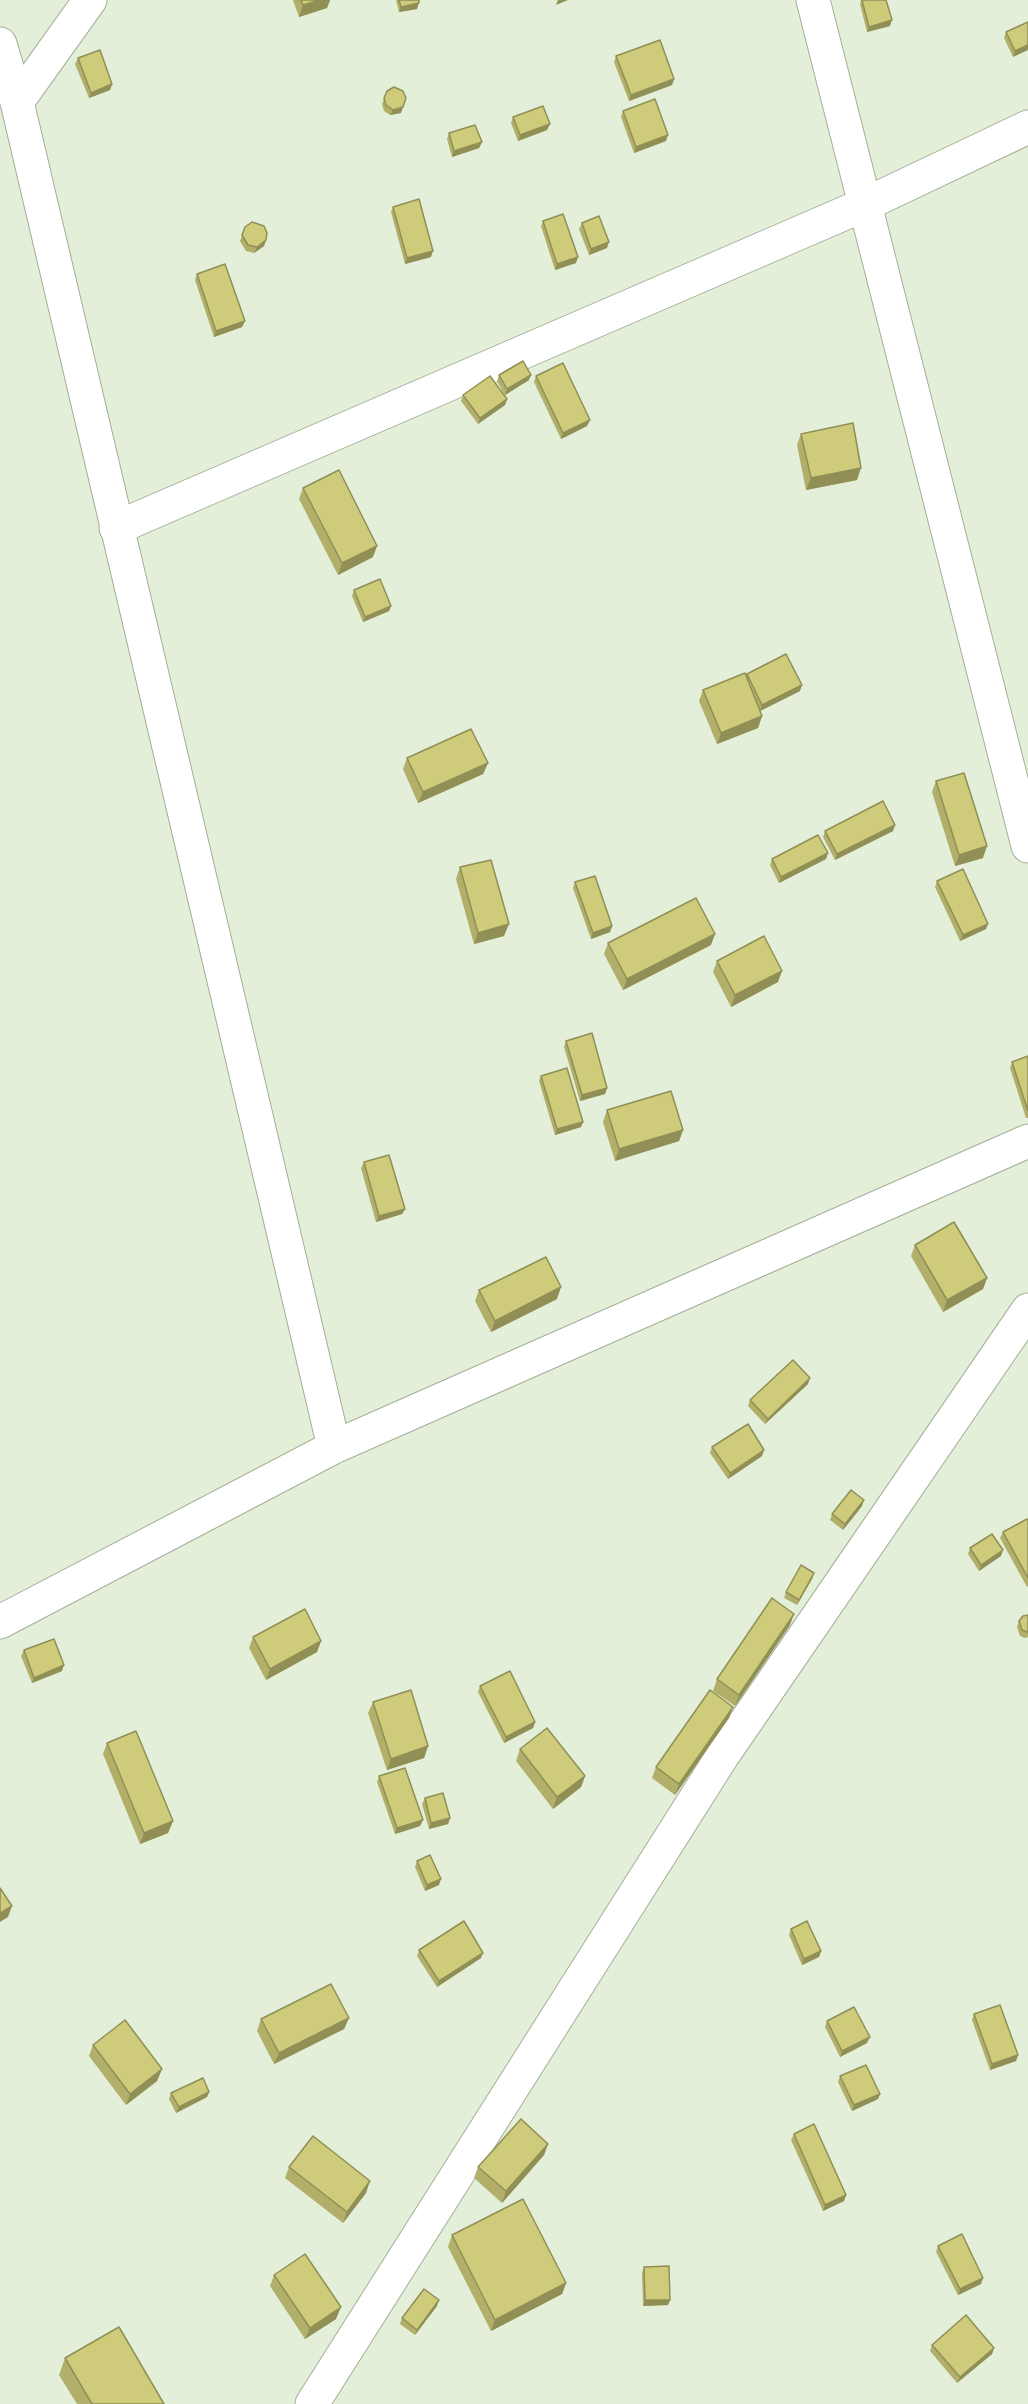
<!DOCTYPE html>
<html>
<head>
<meta charset="utf-8">
<style>
	body { margin:0 }
	canvas { display:block; background:#e3efd9 }
</style>
</head>
<body>
<canvas width="1028" height="2404"></canvas>
<script>
const c = document.querySelector('canvas').getContext('2d');
c.lineJoin = 'round';
function shape(rows) {
  const path = new Path2D();
  for (const r of rows) {
    path.moveTo(r[0], r[1]);
    for (let i = 2; i < r.length; i += 2) path.lineTo(r[i], r[i + 1]);
  }
  return path;
}
function stroke(path, color, width, dash) {
  c.strokeStyle = color;
  c.lineWidth = width;
  c.lineCap = dash ? 'butt' : 'round';
  c.setLineDash(dash || []);
  c.stroke(path);
}
function fill(path, color) {
  c.fillStyle = color;
  c.fill(path, 'evenodd');
}
const minor = shape([
	[813,0,1028,846],
	[0,44,17,102,334,1447],
	[17,102,90,0],
	[116,528,866,204,1028,127],
	[0,1622,334,1447,1028,1141],
	[312,2404,723,1755,1028,1310]
]);
stroke(minor, '#a4af9a', 35);
stroke(minor, '#fff', 33);
fill(shape([
	[293,0,330,0,327,8,299,17],
	[396,0,419,0,417,9,399,12],
	[861,0,886,0,890,26,867,32,860,4],
	[1028,22,1013,57,1004,38,1006,32],
	[616,56,674,79,672,85,629,101,614,62],
	[78,58,112,84,110,90,89,98,75,64],
	[387,91,401,113,390,115,384,111,382,104],
	[623,111,666,141,634,153,621,117],
	[513,117,547,130,518,141,511,123],
	[449,133,482,142,479,148,452,157,447,139],
	[393,207,431,257,405,264,391,212],
	[543,221,576,263,555,270,541,226],
	[582,223,607,248,589,255,579,229],
	[245,227,266,240,264,246,254,253,246,251,240,241],
	[197,274,245,321,242,327,214,337,195,280],
	[499,375,529,380,505,395,497,381],
	[536,376,587,426,561,439,534,382],
	[463,395,507,399,505,405,478,424,461,401],
	[801,434,857,480,806,490,797,445],
	[303,488,373,557,338,575,299,499],
	[354,590,391,606,389,611,363,622,352,596],
	[747,674,800,691,760,711,762,716,758,728,717,744,699,701,703,690,746,676],
	[407,758,488,763,483,774,418,803,403,769],
	[936,781,983,858,955,866,932,792],
	[825,831,893,831,835,860,823,837],
	[772,859,826,859,779,883,770,865],
	[460,867,504,936,474,944,456,879],
	[937,881,986,929,960,941,935,887],
	[575,882,612,926,610,932,591,939,573,888],
	[608,943,711,945,623,990,604,954],
	[717,961,778,982,731,1007,713,972],
	[566,1041,607,1088,605,1094,580,1101,564,1047],
	[1028,1056,1028,1118,1026,1118,1010,1068,1012,1062],
	[541,1076,581,1127,555,1135,539,1081],
	[607,1110,683,1130,679,1141,615,1161,603,1122],
	[364,1162,405,1209,402,1214,376,1222,361,1168],
	[915,1245,987,1278,983,1289,943,1312,911,1256],
	[479,1290,557,1299,491,1332,475,1301],
	[808,1384,765,1424,748,1406,750,1400],
	[712,1447,762,1456,728,1479,710,1453],
	[862,1506,843,1530,830,1520,832,1514],
	[1028,1520,1028,1586,1027,1587,1000,1538,1003,1532],
	[970,1548,1001,1556,979,1571,968,1554],
	[814,1573,812,1579,797,1605,784,1598,786,1592],
	[1028,1615,1028,1637,1025,1638,1020,1636,1017,1627,1019,1621],
	[790,1625,735,1706,713,1691,717,1679],
	[253,1637,321,1641,317,1652,266,1680,249,1648],
	[24,1650,62,1671,32,1683,21,1656],
	[480,1686,535,1722,533,1728,504,1743,478,1692],
	[373,1702,428,1746,424,1758,387,1770,368,1713],
	[733,1707,729,1718,675,1795,652,1778,656,1767],
	[107,1743,173,1821,168,1833,140,1844,103,1754],
	[520,1749,585,1776,581,1787,553,1809,516,1761],
	[379,1776,420,1826,395,1834,377,1782],
	[425,1798,450,1818,448,1824,429,1829,422,1804],
	[417,1861,439,1885,425,1891,415,1867],
	[791,1929,821,1951,819,1957,802,1965,789,1935],
	[419,1950,481,1958,437,1987,417,1956],
	[974,2014,1018,2055,1016,2061,990,2070,972,2020],
	[349,2018,344,2029,274,2064,257,2031,261,2019],
	[827,2021,867,2043,840,2057,825,2027],
	[93,2045,162,2069,157,2081,126,2105,89,2056],
	[840,2076,880,2094,878,2099,852,2111,838,2082],
	[209,2092,207,2097,176,2113,169,2099,171,2093],
	[794,2134,846,2195,844,2201,823,2211,791,2140],
	[548,2144,544,2155,502,2203,474,2178,478,2167],
	[289,2167,366,2193,343,2223,285,2178],
	[452,2235,566,2283,562,2294,491,2331,448,2247],
	[938,2246,981,2284,958,2295,936,2252],
	[644,2267,670,2300,668,2305,643,2306,642,2273],
	[274,2275,336,2319,305,2339,270,2286],
	[437,2306,415,2335,400,2324,402,2318],
	[932,2345,994,2348,992,2354,957,2383,930,2351],
	[65,2358,164,2404,77,2404,59,2375]
]), '#b1af6a');
fill(shape([
	[320,0,330,0,327,8,299,17,303,5],
	[558,0,568,0,556,5],
	[419,3,417,9,399,12,401,7],
	[892,20,890,26,867,32,869,27],
	[1028,45,1028,50,1013,57,1015,51],
	[674,79,672,85,629,101,631,95],
	[112,84,110,90,89,98,91,93],
	[403,107,401,113,390,115,393,110],
	[550,124,547,130,518,141,520,135],
	[668,135,666,141,634,153,636,147],
	[482,142,479,148,452,157,454,151],
	[266,240,264,246,254,253,257,247],
	[609,242,607,248,589,255,591,249],
	[433,251,431,257,405,264,407,258],
	[578,257,576,263,555,270,557,264],
	[245,321,242,327,214,337,216,331],
	[531,375,529,380,505,395,507,389],
	[507,399,505,405,478,424,480,418],
	[590,420,587,426,561,439,563,433],
	[861,468,857,480,806,490,811,478],
	[377,546,373,557,338,575,342,563],
	[391,606,389,611,363,622,365,617],
	[802,685,800,691,760,711,762,705],
	[762,716,758,728,717,744,721,733],
	[488,763,483,774,418,803,423,792],
	[895,825,893,831,835,860,837,854],
	[987,846,983,858,955,866,959,855],
	[828,853,826,859,779,883,781,877],
	[509,924,504,936,474,944,478,933],
	[988,924,986,929,960,941,963,935],
	[612,926,610,932,591,939,593,933],
	[715,934,711,945,623,990,627,979],
	[782,971,778,982,731,1007,735,995],
	[607,1088,605,1094,580,1101,582,1095],
	[583,1122,581,1127,555,1135,557,1129],
	[683,1130,679,1141,615,1161,619,1149],
	[405,1209,402,1214,376,1222,379,1216],
	[987,1278,983,1289,943,1312,947,1300],
	[561,1287,557,1299,491,1332,495,1321],
	[810,1378,808,1384,765,1424,768,1419],
	[764,1450,762,1456,728,1479,730,1473],
	[864,1500,862,1506,843,1530,845,1524],
	[1003,1550,1001,1556,979,1571,981,1565],
	[814,1573,812,1579,797,1605,799,1600],
	[794,1614,790,1625,735,1706,739,1695],
	[321,1641,317,1652,266,1680,270,1669],
	[64,1665,62,1671,32,1683,34,1678],
	[733,1707,729,1718,675,1795,679,1784],
	[535,1722,533,1728,504,1743,506,1737],
	[428,1746,424,1758,387,1770,391,1759],
	[585,1776,581,1787,553,1809,557,1797],
	[450,1818,448,1824,429,1829,431,1823],
	[423,1820,420,1826,395,1834,397,1828],
	[173,1821,168,1833,140,1844,144,1833],
	[441,1879,439,1885,425,1891,427,1885],
	[12,1906,8,1917,0,1922,0,1913],
	[821,1951,819,1957,802,1965,804,1959],
	[483,1953,481,1958,437,1987,439,1981],
	[349,2018,344,2029,274,2064,279,2053],
	[870,2037,867,2043,840,2057,842,2051],
	[1018,2055,1016,2061,990,2070,992,2064],
	[162,2069,157,2081,126,2105,130,2094],
	[209,2092,207,2097,176,2113,179,2107],
	[880,2094,878,2099,852,2111,854,2105],
	[548,2144,544,2155,502,2203,506,2191],
	[370,2181,366,2193,343,2223,347,2212],
	[846,2195,844,2201,823,2211,825,2205],
	[983,2278,981,2284,958,2295,960,2289],
	[566,2283,562,2294,491,2331,495,2320],
	[439,2300,437,2306,415,2335,417,2330],
	[645,2300,670,2300,668,2305,643,2306],
	[341,2307,336,2319,305,2339,310,2328],
	[994,2348,992,2354,957,2383,960,2377]
]), '#908f56');
const building = shape([
	[301,0,320,0,303,5,301,0],
	[399,0,419,0,419,3,401,7,399,0],
	[862,0,886,0,892,20,869,27,862,0],
	[1028,22,1028,45,1015,51,1006,32,1028,22],
	[660,40,674,79,631,95,616,56,660,40],
	[100,50,112,84,91,93,78,58,100,50],
	[394,87,403,91,406,98,403,107,393,110,386,105,384,98,387,91,394,87],
	[655,99,668,135,636,147,623,111,655,99],
	[543,106,550,124,520,135,513,117,543,106],
	[475,125,482,142,454,151,449,133,475,125],
	[419,199,433,251,407,258,393,207,419,199],
	[563,214,578,257,557,264,543,221,563,214],
	[599,216,609,242,591,249,582,223,599,216],
	[252,222,264,226,267,233,266,240,257,247,248,245,242,235,245,227,252,222],
	[225,264,245,321,216,331,197,274,225,264],
	[523,361,531,375,507,389,499,375,523,361],
	[563,363,590,420,563,433,536,376,563,363],
	[490,376,507,399,480,418,463,395,490,376],
	[853,423,861,468,811,478,801,434,853,423],
	[339,470,377,546,342,563,303,488,339,470],
	[380,579,391,606,365,617,354,590,380,579],
	[786,654,802,685,762,705,747,674,786,654],
	[745,673,762,716,721,733,703,690,745,673],
	[471,729,488,763,423,792,407,758,471,729],
	[964,773,987,846,959,855,936,781,964,773],
	[883,801,895,825,837,854,825,831,883,801],
	[818,835,828,853,781,877,772,859,818,835],
	[491,860,509,924,478,933,460,867,491,860],
	[963,869,988,924,963,935,937,881,963,869],
	[595,876,612,926,593,933,575,882,595,876],
	[696,898,715,934,627,979,608,943,696,898],
	[764,936,782,971,735,995,717,961,764,936],
	[592,1033,607,1088,582,1095,566,1041,592,1033],
	[1028,1056,1028,1111,1012,1062,1028,1056],
	[567,1068,583,1122,557,1129,541,1076,567,1068],
	[671,1091,683,1130,619,1149,607,1110,671,1091],
	[389,1155,405,1209,379,1216,364,1162,389,1155],
	[954,1222,987,1278,947,1300,915,1245,954,1222],
	[546,1257,561,1287,495,1321,479,1290,546,1257],
	[793,1360,810,1378,768,1419,750,1400,793,1360],
	[748,1424,764,1450,730,1473,712,1447,748,1424],
	[851,1490,864,1500,845,1524,832,1514,851,1490],
	[1027,1519,1028,1520,1028,1578,1003,1532,1027,1519],
	[992,1534,1003,1550,981,1565,970,1548,992,1534],
	[801,1565,814,1573,799,1600,786,1592,801,1565],
	[772,1598,794,1614,739,1695,717,1679,772,1598],
	[305,1609,321,1641,270,1669,253,1637,305,1609],
	[1028,1615,1028,1632,1027,1632,1022,1630,1019,1621,1023,1616,1028,1615],
	[54,1639,64,1665,34,1678,24,1650,54,1639],
	[510,1671,535,1722,506,1737,480,1686,510,1671],
	[411,1690,428,1746,391,1759,373,1702,411,1690],
	[710,1690,733,1707,679,1784,656,1767,710,1690],
	[547,1728,585,1776,557,1797,520,1749,547,1728],
	[136,1731,173,1821,144,1833,107,1743,136,1731],
	[405,1768,423,1820,397,1828,379,1776,405,1768],
	[443,1793,450,1818,431,1823,425,1798,443,1793],
	[430,1855,441,1879,427,1885,417,1861,430,1855],
	[0,1888,12,1906,0,1913,0,1888],
	[464,1921,483,1953,439,1981,419,1950,464,1921],
	[807,1921,821,1951,804,1959,791,1929,807,1921],
	[331,1984,349,2018,279,2053,261,2019,331,1984],
	[1000,2005,1018,2055,992,2064,974,2014,1000,2005],
	[854,2007,870,2037,842,2051,827,2021,854,2007],
	[125,2020,162,2069,130,2094,93,2045,125,2020],
	[866,2065,880,2094,854,2105,840,2076,866,2065],
	[203,2078,209,2092,179,2107,171,2093,203,2078],
	[521,2119,548,2144,506,2191,478,2167,521,2119],
	[814,2124,846,2195,825,2205,794,2134,814,2124],
	[313,2136,370,2181,347,2212,289,2167,313,2136],
	[523,2199,566,2283,495,2320,452,2235,523,2199],
	[962,2234,983,2278,960,2289,938,2246,962,2234],
	[305,2254,341,2307,310,2328,274,2275,305,2254],
	[669,2266,670,2300,645,2300,644,2267,669,2266],
	[424,2289,439,2300,417,2330,402,2318,424,2289],
	[966,2315,994,2348,960,2377,932,2345,966,2315],
	[119,2327,164,2404,92,2404,65,2358,119,2327]
]);
fill(building, '#cecc7b');
stroke(building, '#908f56', 1.5);
</script>
</body>
</html>
